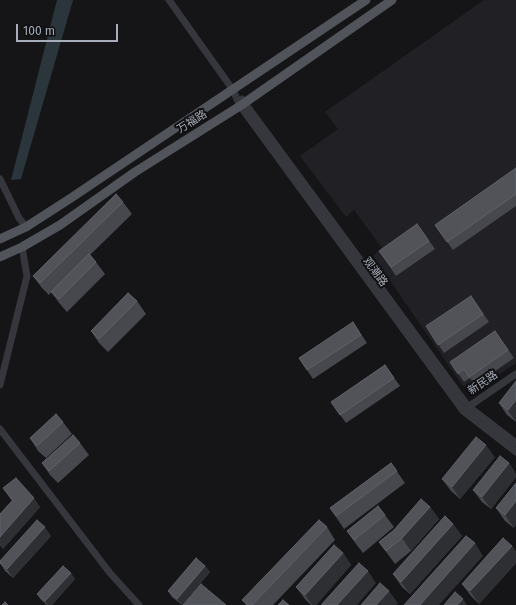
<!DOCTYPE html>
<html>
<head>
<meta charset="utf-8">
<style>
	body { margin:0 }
	#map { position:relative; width:516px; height:605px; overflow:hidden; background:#151517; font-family:"Fira Sans",sans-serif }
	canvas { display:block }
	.scale { position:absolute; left:16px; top:24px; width:102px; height:18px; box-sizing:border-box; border:2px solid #a6adb9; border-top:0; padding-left:5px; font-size:12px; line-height:14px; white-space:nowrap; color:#a6adb9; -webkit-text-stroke:3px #101012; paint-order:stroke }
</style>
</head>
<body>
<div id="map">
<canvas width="516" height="605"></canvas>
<div class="scale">100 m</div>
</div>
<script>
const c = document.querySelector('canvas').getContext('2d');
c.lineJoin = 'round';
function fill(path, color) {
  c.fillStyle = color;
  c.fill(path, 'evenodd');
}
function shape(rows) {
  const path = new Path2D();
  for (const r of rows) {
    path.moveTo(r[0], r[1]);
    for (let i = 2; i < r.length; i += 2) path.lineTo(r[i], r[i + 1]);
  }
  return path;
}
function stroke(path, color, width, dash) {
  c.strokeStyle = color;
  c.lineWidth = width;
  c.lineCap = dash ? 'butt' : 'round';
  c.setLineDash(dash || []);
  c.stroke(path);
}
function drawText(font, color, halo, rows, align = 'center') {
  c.font = font + ' "Fira Sans","Noto Sans SC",sans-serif';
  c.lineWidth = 4;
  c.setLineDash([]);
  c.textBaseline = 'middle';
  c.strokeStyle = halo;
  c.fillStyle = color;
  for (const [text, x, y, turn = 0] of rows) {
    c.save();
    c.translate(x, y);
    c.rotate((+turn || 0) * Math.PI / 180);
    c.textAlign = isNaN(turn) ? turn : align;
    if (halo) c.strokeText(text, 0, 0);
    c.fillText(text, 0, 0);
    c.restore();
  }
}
fill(shape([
	[484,0,516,0,516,363,474,392,462,385,373,256,382,248,354,210,346,217,300,156,338,129,325,112]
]), '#212125');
fill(shape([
	[57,0,73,0,21,179,11,180]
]), '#2a353c');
stroke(shape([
	[169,0,233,90,240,106,463,411,516,452],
	[242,99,468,406,516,443],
	[0,179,19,218,26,227],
	[0,385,27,276,22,247],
	[465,409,516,374],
	[0,429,110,573,139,605]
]), '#36373d', 7);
stroke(shape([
	[0,239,26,227,71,198,366,0],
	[0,257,22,247,60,225,135,172,240,106,392,0]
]), '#52545c', 9);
fill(shape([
	[516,168,516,206,453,250,435,225],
	[123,202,132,214,90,255,96,262,105,274,67,312,60,304,51,292,49,295,42,288,33,276],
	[417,224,435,249,396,276,379,251],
	[471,296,489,322,444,353,426,326],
	[137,301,146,314,108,352,99,343,91,331],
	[353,322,367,343,313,379,299,358],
	[495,331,514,358,475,385,470,378,464,382,450,362],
	[385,365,400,386,346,423,331,402],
	[516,381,516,422,507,415,499,403],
	[63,422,72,434,46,458,38,451,30,438],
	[80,443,89,455,58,483,50,475,42,463],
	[495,457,460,499,451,491,442,479],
	[391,463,405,483,344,529,330,508],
	[509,463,516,474,516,477,491,509,482,502,473,490],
	[516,483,514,528,505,521,496,508],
	[3,488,40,507,3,549,0,545,0,514,12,501,9,497],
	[430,507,439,519,411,551,395,564,379,542],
	[385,515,394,527,363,553,356,544,347,531],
	[453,524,462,536,410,594,402,587,393,574],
	[327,527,335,540,273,605,246,605,242,600],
	[51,536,13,578,5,571,0,563,0,561],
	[512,546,516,552,516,563,479,604,471,596,462,584],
	[343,553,351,565,316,605,311,605,305,599,296,587],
	[205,566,210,572,182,605,172,597,168,591],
	[75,579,52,605,47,605,41,600,37,594]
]), '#46484d');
fill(shape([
	[516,400,516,422,508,410],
	[486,445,495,457,460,499,452,487],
	[509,463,516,474,516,477,491,509,482,497],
	[34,498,40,507,3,549,0,544,0,537],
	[516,501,516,525,514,528,505,515],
	[430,507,439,519,411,551,402,538],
	[453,524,462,536,410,594,401,582],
	[45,527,51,536,13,578,7,569],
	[475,543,483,556,439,605,420,605],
	[512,546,516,552,516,563,479,604,470,591],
	[343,553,351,565,316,605,312,605,305,595],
	[205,566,210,572,182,605,177,599],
	[368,571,376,583,357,605,337,605],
	[71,573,75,579,52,605,48,605,45,601],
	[389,591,398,603,396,605,376,605],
	[463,599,467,605,457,605]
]), '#2e2f33');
const building = shape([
	[516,168,516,194,447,242,435,225,516,168],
	[116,194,123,202,40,283,33,276,116,194],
	[417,224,429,241,391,267,379,251,417,224],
	[89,254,96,262,59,299,51,292,89,254],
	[128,293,137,301,99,339,91,331,128,293],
	[471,296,483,314,438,345,426,326,471,296],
	[353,322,361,335,307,370,299,358,353,322],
	[495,331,508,350,469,377,464,369,458,374,450,362,495,331],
	[385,365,394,378,340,415,331,402,385,365],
	[516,381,516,400,508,410,499,403,516,381],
	[56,414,63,422,37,446,30,438,56,414],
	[73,435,80,443,49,471,42,463,73,435],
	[476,437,486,445,452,487,442,479,476,437],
	[500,456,509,463,482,497,473,490,500,456],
	[391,463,397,471,336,516,330,508,391,463],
	[16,478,34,498,0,537,0,514,13,500,3,488,16,478],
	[516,483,516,501,505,515,496,508,516,483],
	[421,499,430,507,402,538,386,551,379,542,394,530,421,499],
	[378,506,385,515,354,540,347,531,378,506],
	[445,516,453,524,401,582,393,574,445,516],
	[37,520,45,527,7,569,0,563,0,561,37,520],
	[319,520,327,527,252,605,248,605,242,600,319,520],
	[466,536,475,543,420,605,404,605,466,536],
	[503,538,512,546,470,591,462,584,503,538],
	[334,545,343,553,305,595,296,587,334,545],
	[196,558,205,566,177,599,168,591,196,558],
	[359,563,368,571,337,605,322,605,322,604,359,563],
	[63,566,71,573,45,601,37,594,63,566],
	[380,583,389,591,376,605,361,605,380,583],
	[201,584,226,605,183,605,201,584],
	[455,592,463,599,457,605,444,605,455,592],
	[283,600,289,605,278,605,283,600],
	[5,602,8,605,2,605,5,602]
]);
fill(building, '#515359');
stroke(building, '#5e6168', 1);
drawText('11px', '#a6adb9', '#101012', [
	["万福路",192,122,-32],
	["观潮路",375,272,54],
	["新民路",483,383,-34]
]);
</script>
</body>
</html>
